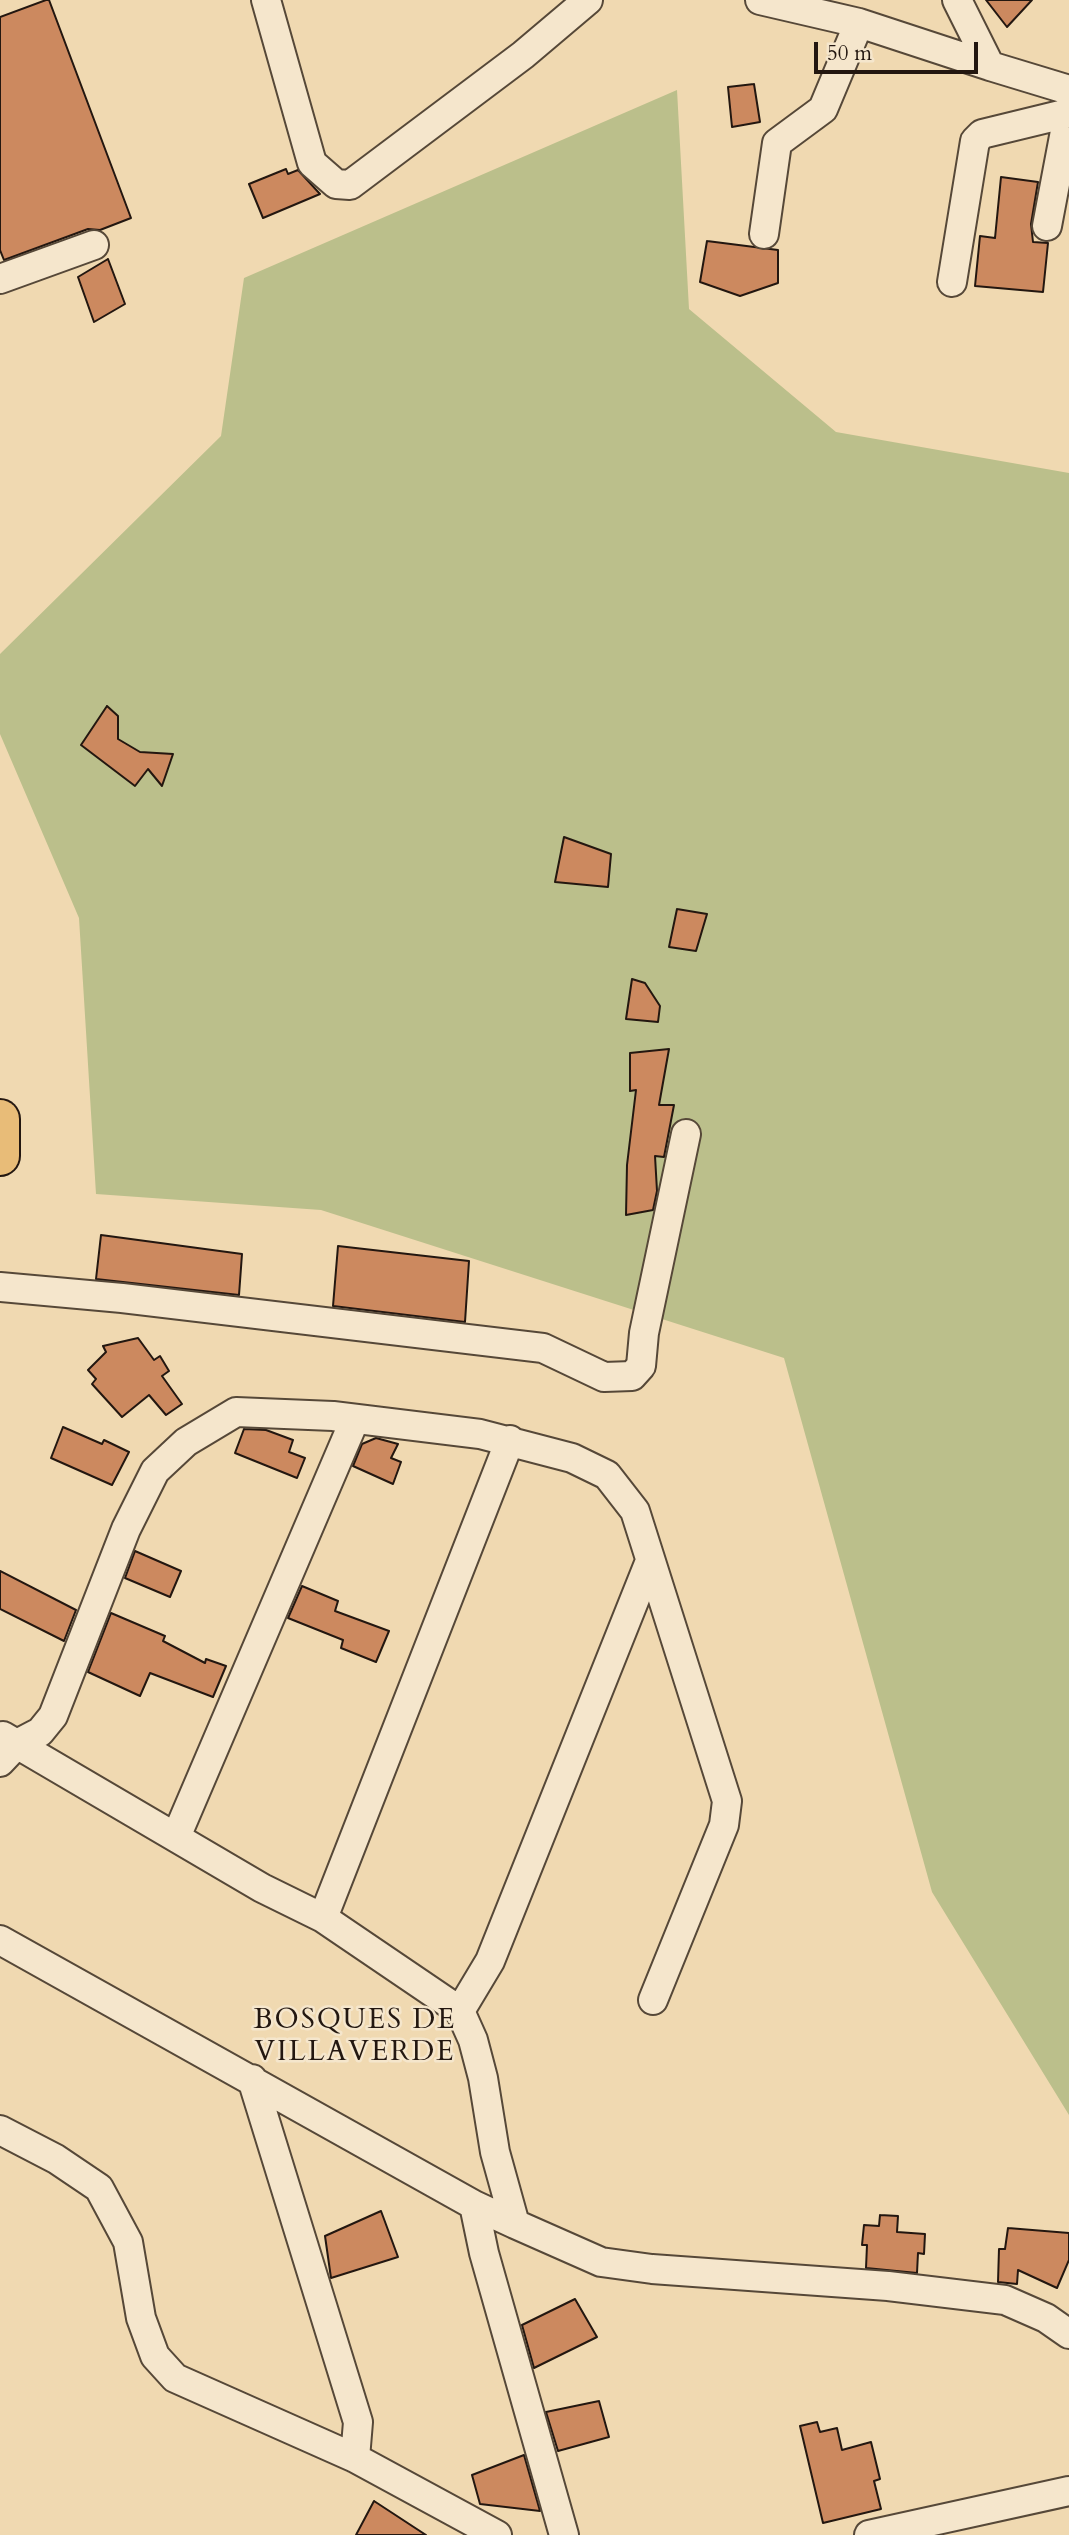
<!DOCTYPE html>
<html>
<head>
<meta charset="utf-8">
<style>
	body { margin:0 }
	#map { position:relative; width:1069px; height:2535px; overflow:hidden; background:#f0d9b1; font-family:Cardo,serif }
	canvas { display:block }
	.scale { position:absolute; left:814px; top:42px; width:164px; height:32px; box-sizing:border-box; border:4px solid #231710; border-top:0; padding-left:9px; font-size:21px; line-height:24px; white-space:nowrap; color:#231710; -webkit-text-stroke:5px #f5e6cc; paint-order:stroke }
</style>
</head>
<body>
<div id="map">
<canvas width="1069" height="2535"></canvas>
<div class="scale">50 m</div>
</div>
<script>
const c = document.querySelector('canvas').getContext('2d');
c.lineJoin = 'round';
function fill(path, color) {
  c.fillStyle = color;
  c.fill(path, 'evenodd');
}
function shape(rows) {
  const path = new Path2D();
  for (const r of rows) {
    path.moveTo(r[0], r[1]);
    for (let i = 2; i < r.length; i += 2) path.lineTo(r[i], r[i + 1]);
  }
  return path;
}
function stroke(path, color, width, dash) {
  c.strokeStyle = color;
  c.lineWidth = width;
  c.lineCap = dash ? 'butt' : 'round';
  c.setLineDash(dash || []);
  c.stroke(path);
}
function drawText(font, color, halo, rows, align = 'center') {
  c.font = font + ' Cardo,serif';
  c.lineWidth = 5;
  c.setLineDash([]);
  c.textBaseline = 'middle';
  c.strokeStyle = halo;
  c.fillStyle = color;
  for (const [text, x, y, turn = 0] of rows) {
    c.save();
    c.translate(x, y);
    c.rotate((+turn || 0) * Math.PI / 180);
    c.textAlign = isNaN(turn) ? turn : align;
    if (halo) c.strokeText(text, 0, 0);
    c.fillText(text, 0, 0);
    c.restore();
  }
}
fill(shape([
	[677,90,689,309,836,432,1069,473,1069,2115,932,1892,784,1358,321,1210,96,1194,79,918,0,734,0,654,221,436,244,278]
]), '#bbbf8b');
const building = shape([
	[46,0,49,0,131,218,100,230,88,229,4,260,0,250,0,17,46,0],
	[986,0,1032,0,1007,27,986,0],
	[754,84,760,122,732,127,728,87,754,84],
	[286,169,288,174,298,170,320,194,263,218,249,184,286,169],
	[1001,177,1038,182,1031,224,1033,242,1048,243,1043,292,975,286,980,236,995,238,1001,177],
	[707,241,778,250,778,283,740,296,700,282,707,241],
	[108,259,125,304,94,322,78,277,108,259],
	[107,706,118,716,118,739,140,752,173,754,162,786,148,769,135,786,81,745,107,706],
	[564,837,611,854,608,887,555,882,564,837],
	[677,909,707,914,696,951,669,947,677,909],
	[632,979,645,983,660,1006,658,1022,626,1019,632,979],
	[669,1049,659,1105,674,1105,664,1157,655,1156,657,1191,653,1210,626,1215,627,1165,636,1090,630,1091,630,1053,669,1049],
	[101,1235,242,1254,239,1295,96,1279,101,1235],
	[338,1246,469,1261,465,1322,333,1306,338,1246],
	[138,1338,154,1360,160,1356,169,1371,162,1376,182,1404,166,1415,149,1395,122,1417,92,1384,96,1379,88,1370,106,1352,103,1346,138,1338],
	[63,1427,102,1444,104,1440,129,1452,112,1485,51,1458,63,1427],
	[244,1429,266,1430,293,1440,289,1452,305,1458,297,1478,235,1453,244,1429],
	[376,1438,398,1444,391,1458,401,1462,393,1484,353,1466,362,1444,376,1438],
	[135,1551,181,1571,170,1597,125,1578,135,1551],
	[0,1571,76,1610,64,1641,0,1609,0,1571],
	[302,1586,338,1601,335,1611,389,1631,376,1662,341,1648,343,1640,288,1618,302,1586],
	[111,1613,165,1636,163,1641,205,1663,206,1659,226,1666,213,1697,150,1673,140,1696,88,1672,111,1613],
	[381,2211,398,2257,331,2278,325,2236,381,2211],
	[880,2215,898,2216,897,2232,925,2234,924,2254,918,2253,917,2273,866,2268,867,2245,862,2245,864,2225,879,2226,880,2215],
	[1008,2228,1069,2233,1069,2260,1057,2288,1018,2270,1017,2284,998,2282,999,2249,1005,2249,1008,2228],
	[575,2299,597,2337,534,2368,522,2325,575,2299],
	[599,2401,609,2437,558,2451,546,2412,599,2401],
	[817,2422,820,2432,837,2428,842,2450,871,2442,880,2479,874,2481,881,2509,823,2523,800,2426,817,2422],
	[524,2455,540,2511,480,2504,472,2475,524,2455],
	[374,2501,426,2535,356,2535,374,2501]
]);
fill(building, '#cc895f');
stroke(building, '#231710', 2);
const minor = shape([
	[266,0,312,163,336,184,350,185,523,55,588,0],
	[760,0,859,23,990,66],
	[957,0,990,66,1069,90],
	[1047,226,1069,110],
	[764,234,777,143,823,109,859,23],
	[0,279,94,245],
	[952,282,975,141,982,134,1068,113],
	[0,1287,122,1298,543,1348,604,1377,632,1376,641,1366,644,1333,686,1134],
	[3,1736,262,1888,323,1918,460,2011,473,2040,483,2078,495,2152,515,2224,601,2262,652,2269,888,2286,1005,2300,1046,2318,1069,2334],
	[0,1762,17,1744,40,1732,53,1716,126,1529,155,1471,186,1442,236,1412,333,1416,480,1434,572,1458,607,1475,635,1511,727,1801,724,1825,653,2000],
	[176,1837,355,1419],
	[323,1918,510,1440],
	[0,1940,474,2205,515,2224],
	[460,2011,490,1961,650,1561],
	[252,2079,358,2422,355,2458],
	[0,2130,56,2159,99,2188,128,2242,141,2318,155,2356,175,2378,355,2458,497,2535],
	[474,2205,484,2253,564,2535],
	[869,2535,1069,2491]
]);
const highway = shape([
	[0,1119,0,1156]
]);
stroke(minor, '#564838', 32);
stroke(highway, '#231710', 42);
stroke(minor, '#f5e6cc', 28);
stroke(highway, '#e8bc78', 38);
c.letterSpacing = '2px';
drawText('28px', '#231710', '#f5e6cc', [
	["BOSQUES DE",355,2022],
	["VILLAVERDE",355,2054]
]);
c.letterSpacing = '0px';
</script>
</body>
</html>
